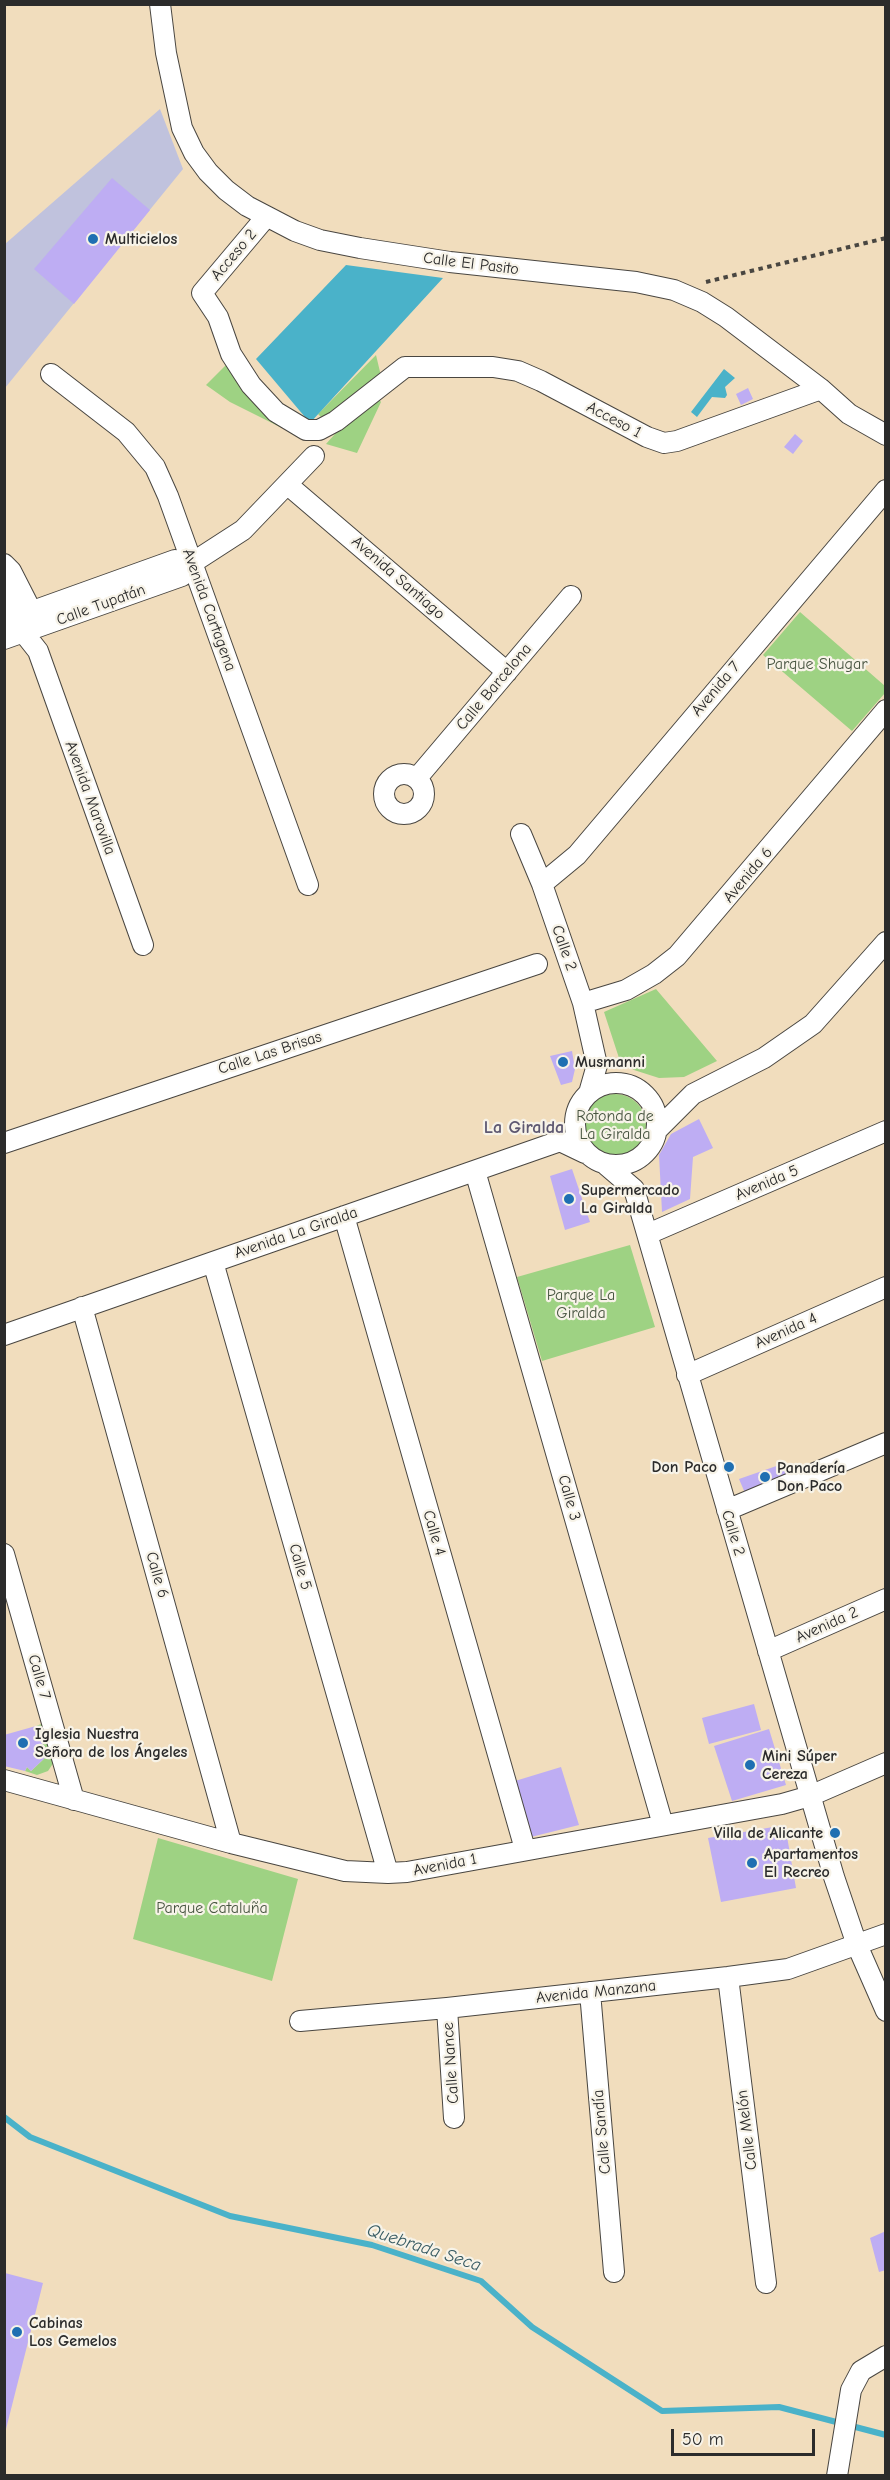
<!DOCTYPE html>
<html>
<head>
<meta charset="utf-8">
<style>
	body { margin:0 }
	#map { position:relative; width:890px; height:2480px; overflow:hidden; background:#f1ddbd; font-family:"Comic Neue",sans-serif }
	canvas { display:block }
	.frame { position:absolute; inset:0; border:6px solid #2b2b2b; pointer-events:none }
	.scale { position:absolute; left:671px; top:2429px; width:144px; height:27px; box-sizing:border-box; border:3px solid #2b2b2b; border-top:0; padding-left:8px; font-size:18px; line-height:21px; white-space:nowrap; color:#2b2b2b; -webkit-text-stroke:4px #f7f3e8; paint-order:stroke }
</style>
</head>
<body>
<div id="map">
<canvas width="890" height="2480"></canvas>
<div class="frame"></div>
<div class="scale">50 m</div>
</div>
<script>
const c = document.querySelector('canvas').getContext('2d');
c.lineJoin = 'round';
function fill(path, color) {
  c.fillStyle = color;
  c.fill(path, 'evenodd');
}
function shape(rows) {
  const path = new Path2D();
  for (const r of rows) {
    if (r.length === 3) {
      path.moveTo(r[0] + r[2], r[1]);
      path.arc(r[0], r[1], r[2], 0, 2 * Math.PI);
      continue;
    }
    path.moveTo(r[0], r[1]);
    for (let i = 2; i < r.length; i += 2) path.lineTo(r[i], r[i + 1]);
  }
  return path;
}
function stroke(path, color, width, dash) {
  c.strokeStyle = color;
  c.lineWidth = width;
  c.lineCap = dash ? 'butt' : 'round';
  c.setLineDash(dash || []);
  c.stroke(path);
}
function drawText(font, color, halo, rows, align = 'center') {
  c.font = font + ' "Comic Neue",sans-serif';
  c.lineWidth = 4.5;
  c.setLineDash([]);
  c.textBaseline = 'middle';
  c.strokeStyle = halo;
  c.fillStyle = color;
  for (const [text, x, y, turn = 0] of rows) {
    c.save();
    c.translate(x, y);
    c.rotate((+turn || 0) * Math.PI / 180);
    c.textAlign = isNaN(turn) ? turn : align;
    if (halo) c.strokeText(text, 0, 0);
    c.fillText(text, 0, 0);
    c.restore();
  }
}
fill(shape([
	[160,109,183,169,5,388,5,244]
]), '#c0c2dd');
fill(shape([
	[376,355,381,376,329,417,321,417,318,414],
	[228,363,282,428,230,402,206,385],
	[378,398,381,402,357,453,326,444,351,416],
	[800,612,885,686,885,693,852,731,763,655],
	[656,989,717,1061,684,1077,659,1078,634,1070,619,1058,604,1012],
	[615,1125,31],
	[630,1245,655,1327,542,1361,517,1277],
	[44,1723,54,1762,48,1771,37,1775,25,1771,27,1767,31,1771,48,1755,45,1751,36,1726],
	[158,1838,298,1879,272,1981,133,1939]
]), '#9ed283');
fill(shape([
	[346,265,443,278,310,423,256,359],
	[724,369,735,378,725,387,727,395,725,398,712,397,697,417,691,412]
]), '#4ab2c9');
stroke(shape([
	[4,2117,30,2137,230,2216,372,2245,481,2281,532,2327,662,2411,779,2407,886,2435]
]), '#4ab2c9', 6);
fill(shape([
	[112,178,150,210,74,304,34,269],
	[748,388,753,399,741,405,736,394],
	[795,434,803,441,793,454,784,447],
	[572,1051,575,1069,572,1082,561,1085,550,1056],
	[699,1119,713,1148,693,1157,690,1199,662,1212,659,1155,671,1134],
	[572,1169,590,1222,565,1230,550,1176],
	[785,1463,790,1474,745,1493,739,1479],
	[754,1704,761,1730,709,1744,702,1718],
	[36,1726,45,1751,49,1754,31,1771,27,1767,25,1771,4,1766,4,1735],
	[769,1729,786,1785,732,1801,714,1746],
	[561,1767,579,1825,531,1837,515,1781],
	[785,1825,796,1888,721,1902,708,1838],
	[886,2231,886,2270,879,2272,870,2238],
	[5,2273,43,2283,5,2433]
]), '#beadf3');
const street = shape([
	[160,4,166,53,182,128,194,153,208,172,226,190,247,206,295,231,320,240,360,248,450,262,636,282,674,290,702,302,726,317,821,389,849,414,886,435],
	[266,217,202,293,218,317,231,354,251,385,276,412,306,430,319,430,336,421,405,367,493,367,518,371,541,381,647,437,664,443,677,441,821,389],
	[51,374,126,432,155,467,168,496,308,885],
	[288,485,507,672],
	[4,564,11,571,37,622],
	[4,589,23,632,38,651,143,945],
	[5,621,175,560,192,563],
	[4,639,182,576,192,563,243,530,314,456],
	[404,794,20],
	[417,778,571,596],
	[521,834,542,884,583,1003,597,1065,589,1093],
	[542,884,577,855,886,490],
	[583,1003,626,990,654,974,677,956,886,710],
	[616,1124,41],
	[658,1129,693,1094,764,1058,813,1024,886,942],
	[4,1143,537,964],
	[606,1165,634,1189,834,1877,857,1945,886,2011],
	[475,1171,663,1825],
	[344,1216,525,1849],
	[648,1234,886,1131],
	[213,1262,388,1873],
	[82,1307,231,1843],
	[4,1335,560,1141,585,1153],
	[687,1375,886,1287],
	[727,1510,886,1443],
	[4,1554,74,1800],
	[768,1651,886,1599],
	[4,1780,231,1843,345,1871,388,1873,407,1872,782,1804,810,1796,886,1763],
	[728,1977,766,2283],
	[590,1992,614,2272],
	[447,2008,454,2118],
	[300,2021,447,2008,728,1977,788,1969,886,1934],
	[837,2476,851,2390,861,2371,886,2356]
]);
stroke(street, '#494641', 22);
stroke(shape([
	[706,282,886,238]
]), '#494641', 4, [4.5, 4.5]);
stroke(street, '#fff', 20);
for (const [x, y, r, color] of [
	[93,239,6,"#1f6fb2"],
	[563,1062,6,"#1f6fb2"],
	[569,1199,6,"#1f6fb2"],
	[729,1467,6,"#1f6fb2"],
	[765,1477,6,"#1f6fb2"],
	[23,1743,6,"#1f6fb2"],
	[750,1765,6,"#1f6fb2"],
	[835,1833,6,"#1f6fb2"],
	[752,1863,6,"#1f6fb2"],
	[17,2332,6,"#1f6fb2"]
]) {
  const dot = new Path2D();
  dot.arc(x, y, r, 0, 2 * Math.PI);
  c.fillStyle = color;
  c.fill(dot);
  stroke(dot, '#f7f3e8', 2);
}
drawText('bold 16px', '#2b2b2b', '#f7f3e8', [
	["Multicielos",105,239],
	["Musmanni",575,1062],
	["Supermercado",581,1190],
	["La Giralda",581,1208],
	["Don Paco",717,1467,"right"],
	["Panadería",777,1468],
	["Don Paco",777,1486],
	["Iglesia Nuestra",35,1734],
	["Señora de los Ángeles",35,1752],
	["Mini Súper",762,1756],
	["Cereza",762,1774],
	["Villa de Alicante",823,1833,"right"],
	["Apartamentos",764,1854],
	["El Recreo",764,1872],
	["Cabinas",29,2323],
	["Los Gemelos",29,2341]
], 'left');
drawText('16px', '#2b2b2b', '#f7f3e8', [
	["Acceso 2",234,255,-50],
	["Calle El Pasito",471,264,7],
	["Acceso 1",614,420,28],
	["Avenida Santiago",398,578,41],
	["Calle Tupatán",101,605,-20],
	["Avenida Cartagena",209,610,70],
	["Calle Barcelona",494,687,-50],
	["Avenida 7",716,689,-50],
	["Avenida Maravilla",90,798,70],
	["Avenida 6",748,875,-50],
	["Calle 2",564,948,71],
	["Calle Las Brisas",270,1053,-18],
	["Avenida 5",767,1183,-23],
	["Avenida La Giralda",296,1233,-19],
	["Avenida 4",786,1331,-24],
	["Calle 3",569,1498,74],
	["Calle 4",434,1533,74],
	["Calle 2",733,1533,73],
	["Calle 5",300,1567,74],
	["Calle 6",157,1575,74],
	["Avenida 2",827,1625,-24],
	["Calle 7",39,1677,74],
	["Avenida 1",445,1865,-11],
	["Avenida Manzana",596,1992,-6],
	["Calle Nance",451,2063,-94],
	["Calle Melón",747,2130,-97],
	["Calle Sandía",602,2132,-95]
]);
drawText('16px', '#485541', '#f7f3e8', [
	["Parque Shugar",817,664],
	["Rotonda de",615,1116],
	["La Giralda",615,1134],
	["Parque La",581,1295],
	["Giralda",581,1313],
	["Parque Cataluña",212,1908]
]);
drawText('bold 18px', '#5e5871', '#f7f3e8', [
	["La Giralda",524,1128]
]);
drawText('italic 18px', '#365a62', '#f7f3e8', [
	["Quebrada Seca",424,2248,18]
]);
</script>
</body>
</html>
